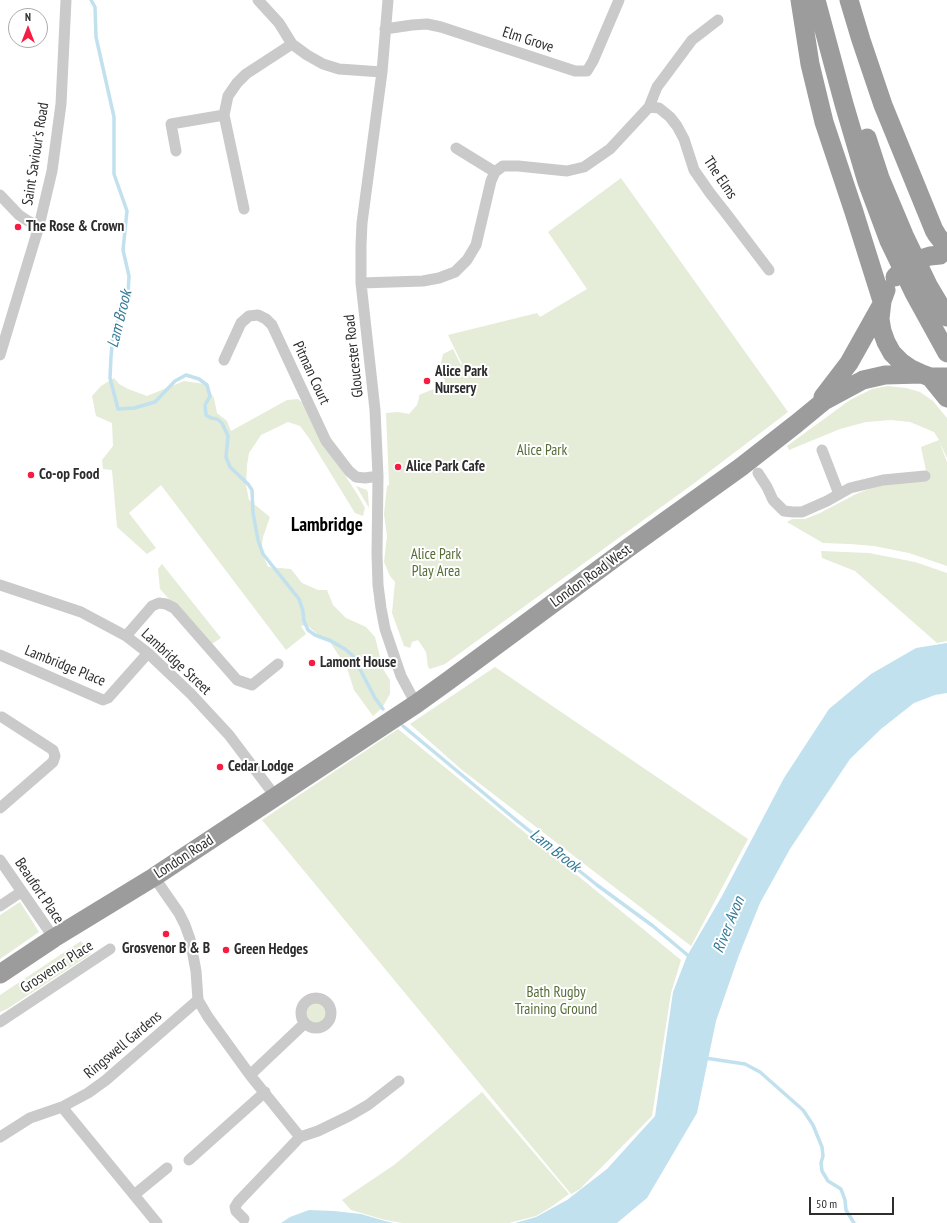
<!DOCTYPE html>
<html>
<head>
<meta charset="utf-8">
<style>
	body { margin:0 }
	#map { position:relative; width:947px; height:1223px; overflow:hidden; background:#fff; font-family:"PT Sans Narrow",sans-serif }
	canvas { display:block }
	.north { position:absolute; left:8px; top:8px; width:40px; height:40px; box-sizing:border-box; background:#fff; border:1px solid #ababab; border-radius:50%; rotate:0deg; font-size:11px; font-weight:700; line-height:16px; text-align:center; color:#2d2d2d }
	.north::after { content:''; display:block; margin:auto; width:14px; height:18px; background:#f61c42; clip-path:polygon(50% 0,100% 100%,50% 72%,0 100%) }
	.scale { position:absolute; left:809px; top:1197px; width:85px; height:18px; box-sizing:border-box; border:2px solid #2d2d2d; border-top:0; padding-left:5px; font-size:12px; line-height:14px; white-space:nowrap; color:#2d2d2d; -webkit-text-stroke:3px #fff; paint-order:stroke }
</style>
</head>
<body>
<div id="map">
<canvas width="947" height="1223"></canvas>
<div class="north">N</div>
<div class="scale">50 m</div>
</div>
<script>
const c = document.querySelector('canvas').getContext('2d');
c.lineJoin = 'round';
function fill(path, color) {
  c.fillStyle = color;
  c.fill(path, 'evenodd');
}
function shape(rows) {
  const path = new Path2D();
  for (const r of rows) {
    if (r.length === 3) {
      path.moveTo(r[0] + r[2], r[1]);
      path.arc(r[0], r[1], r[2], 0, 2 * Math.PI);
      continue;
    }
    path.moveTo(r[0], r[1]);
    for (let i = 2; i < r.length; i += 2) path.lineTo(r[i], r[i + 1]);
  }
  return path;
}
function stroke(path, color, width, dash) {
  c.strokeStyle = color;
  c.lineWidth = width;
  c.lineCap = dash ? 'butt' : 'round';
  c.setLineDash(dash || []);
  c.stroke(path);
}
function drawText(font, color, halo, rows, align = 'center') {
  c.font = font + ' "PT Sans Narrow",sans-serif';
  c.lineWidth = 4;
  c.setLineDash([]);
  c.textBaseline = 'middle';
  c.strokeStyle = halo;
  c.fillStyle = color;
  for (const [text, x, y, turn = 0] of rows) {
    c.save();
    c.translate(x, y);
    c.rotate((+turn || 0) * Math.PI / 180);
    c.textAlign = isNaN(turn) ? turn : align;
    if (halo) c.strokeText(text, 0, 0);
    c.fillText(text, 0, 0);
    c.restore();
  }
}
fill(shape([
	[621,178,788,412,693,484,445,664,430,669,428,667,426,652,418,640,412,642,410,648,404,646,392,613,395,582,390,576,384,562,387,536,384,514,387,486,389,485,386,413,398,412,409,414,417,405,419,398,419,395,446,384,440,367,443,354,453,349,461,365,462,364,448,335,537,313,540,317,587,289,548,232],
	[114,378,119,384,128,389,147,396,184,381,205,384,214,398,217,413,227,421,231,431,287,400,298,399,305,405,320,436,359,497,365,508,363,516,355,513,309,438,300,426,288,422,261,435,249,453,247,465,246,485,249,500,270,517,263,537,261,551,268,567,291,569,302,583,318,590,327,590,333,605,346,618,366,627,375,637,383,669,390,680,390,694,382,708,373,716,354,690,347,668,330,642,317,634,307,625,301,626,306,634,286,650,161,485,129,513,156,548,147,554,117,527,112,470,103,469,102,460,113,446,112,423,96,416,92,396,101,386],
	[888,386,906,388,920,392,933,401,947,418,947,458,939,441,947,462,947,566,909,553,874,546,850,544,823,543,787,522,792,519,805,519,820,513,856,494,874,487,893,483,928,480,921,447,939,440,934,432,910,422,891,420,866,422,840,429,789,450,787,446,850,400,872,389],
	[356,486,367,490,368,493,369,508],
	[821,551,869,553,915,562,947,573,947,641,937,643,855,571,822,558],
	[162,564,221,638,210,645,160,589,158,569],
	[495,667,748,839,691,946,462,770,410,724],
	[398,729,681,960,671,993,652,1116,580,1189,571,1194,262,820],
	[20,902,39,932,0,959,0,915],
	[81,941,91,954,7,1009,0,1012,0,995],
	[316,1013,11],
	[482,1092,569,1194,551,1207,536,1216,509,1223,402,1223,385,1220,351,1210,342,1200,394,1165]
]), '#e5ecd8');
fill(shape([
	[947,643,947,693,935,695,914,703,881,729,850,759,790,849,760,903,739,955,716,1021,697,1113,647,1198,617,1223,515,1223,536,1217,567,1200,607,1169,655,1116,673,992,687,956,722,896,784,778,829,709,871,674,916,648],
	[309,1210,334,1211,361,1214,385,1221,394,1223,281,1223,290,1217]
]), '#c2e1ee');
stroke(shape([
	[91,0,95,7,96,37,114,117,114,174,127,211,123,250,129,276,128,294,113,334,111,357,110,378,118,409,134,408,155,402,175,381,186,375,199,379,207,385,210,396,205,405,206,415,211,418,217,419,222,423,228,436,226,457,230,467,248,484,252,490,253,513,258,540,263,554,299,599,303,611,304,621,308,630,315,635,331,641,345,649,353,656,375,698,383,709],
	[403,726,516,820,597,885,653,926,691,958],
	[705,1058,745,1064,760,1072,803,1110,813,1125,822,1147,823,1156,821,1163,822,1171,828,1181,841,1189,845,1200,846,1210,854,1223]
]), '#c2e1ee', 3.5);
stroke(shape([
	[258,0,279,23,292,44,307,55,323,64,339,69,382,72],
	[388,0,382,72,362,223,361,245,361,283,375,410,378,476,377,554,378,585,381,608,385,629,401,676,416,704],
	[385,29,412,25,427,24,441,27,575,71,587,71,593,61,619,0],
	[649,107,659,108,670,117,677,126,684,139,694,170,710,193,725,212,769,270],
	[456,148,495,172],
	[176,151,171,124,224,115],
	[0,195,19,215,28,221,39,226],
	[244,209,224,115,228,96,237,83,246,74,292,44],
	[361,283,423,281,439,278,455,272,467,260,476,245,491,181,495,172,503,166,518,166,567,171,584,167,610,149,649,107,657,87,692,40,718,20],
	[0,355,39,226,52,171,61,104,66,0],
	[224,360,241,323,249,316,258,315,266,319,272,325,326,441,349,471,356,477,365,478,378,476],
	[822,450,839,494],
	[758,473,767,487,773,500,784,511,793,512,802,512,827,501,850,488,883,480,925,476],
	[0,585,81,612,126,636,148,653,191,694,229,735,275,796],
	[126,636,152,606,159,603,166,604,174,608,237,680,252,685,278,664],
	[0,655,103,700,108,698,148,653],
	[0,808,53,762,55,756,53,750,2,717],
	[0,860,54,938],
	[154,877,179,913,185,925,190,939,196,971,198,1000,208,1017,250,1075,300,1137],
	[0,906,21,892],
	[316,1013,15],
	[0,1022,110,949],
	[250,1075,305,1023],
	[62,1107,157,1223],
	[0,1137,30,1118,62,1107,88,1093,106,1080,198,1000],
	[189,1160,265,1092],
	[134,1195,167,1168],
	[244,1219,236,1211,235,1207,238,1202,300,1137,318,1131,349,1116,368,1105,399,1081]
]), '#cacaca', 11);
stroke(shape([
	[800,0,810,64,824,122,854,212,882,301],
	[816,0,844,104,867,182,889,241,914,293,947,353],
	[849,0,861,40,883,105,934,230,937,235,947,248],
	[867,138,880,178,904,235,929,287,947,317],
	[886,290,882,301,880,319,882,331,886,342,892,353,901,362,911,369,922,374,930,377,947,377],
	[930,377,947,398],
	[823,397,849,363,881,306],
	[0,974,54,938,154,877,416,704,448,681,628,548,741,467,796,424,824,401,863,380,885,375,922,374]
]), '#9c9c9c', 19);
stroke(shape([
	[895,277,905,267,917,260,930,256,940,255]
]), '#9c9c9c', 19);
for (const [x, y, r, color] of [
	[18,227,4,"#f61c42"],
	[427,381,4,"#f61c42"],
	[398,467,4,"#f61c42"],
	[31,475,4,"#f61c42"],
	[312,663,4,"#f61c42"],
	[220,767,4,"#f61c42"],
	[166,934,4,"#f61c42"],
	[226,950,4,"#f61c42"]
]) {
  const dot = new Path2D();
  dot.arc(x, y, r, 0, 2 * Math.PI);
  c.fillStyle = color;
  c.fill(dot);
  stroke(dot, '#fff', 1.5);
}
drawText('15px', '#2d2d2d', '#fff', [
	["Elm Grove",528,40,18],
	["Saint Saviour's Road",36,154,-81],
	["The Elms",720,178,56],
	["Gloucester Road",354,356,-96],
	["Pitman Court",311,373,65],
	["London Road West",591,576,-36],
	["Lambridge Street",176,662,43],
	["Lambridge Place",65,666,22],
	["London Road",184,857,-33],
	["Beaufort Place",39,891,56],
	["Grosvenor Place",57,967,-33],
	["Ringswell Gardens",123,1045,-40]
]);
drawText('bold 15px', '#2d2d2d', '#fff', [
	["The Rose & Crown",26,227],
	["Alice Park",435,372],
	["Nursery",435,389],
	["Alice Park Cafe",406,467],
	["Co-op Food",39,475],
	["Lamont House",320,663],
	["Cedar Lodge",228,767],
	["Grosvenor B & B",166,949,"center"],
	["Green Hedges",234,950]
], 'left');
drawText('15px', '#556c36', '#fff', [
	["Alice Park",542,451],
	["Alice Park",436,555],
	["Play Area",436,572],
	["Bath Rugby",556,993],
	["Training Ground",556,1010]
]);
drawText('italic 16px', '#337996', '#fff', [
	["Lam Brook",120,319,-76],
	["Lam Brook",555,851,38],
	["River Avon",729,925,-68]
]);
drawText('bold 19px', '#000', '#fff', [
	["Lambridge",327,526]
]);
</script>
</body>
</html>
